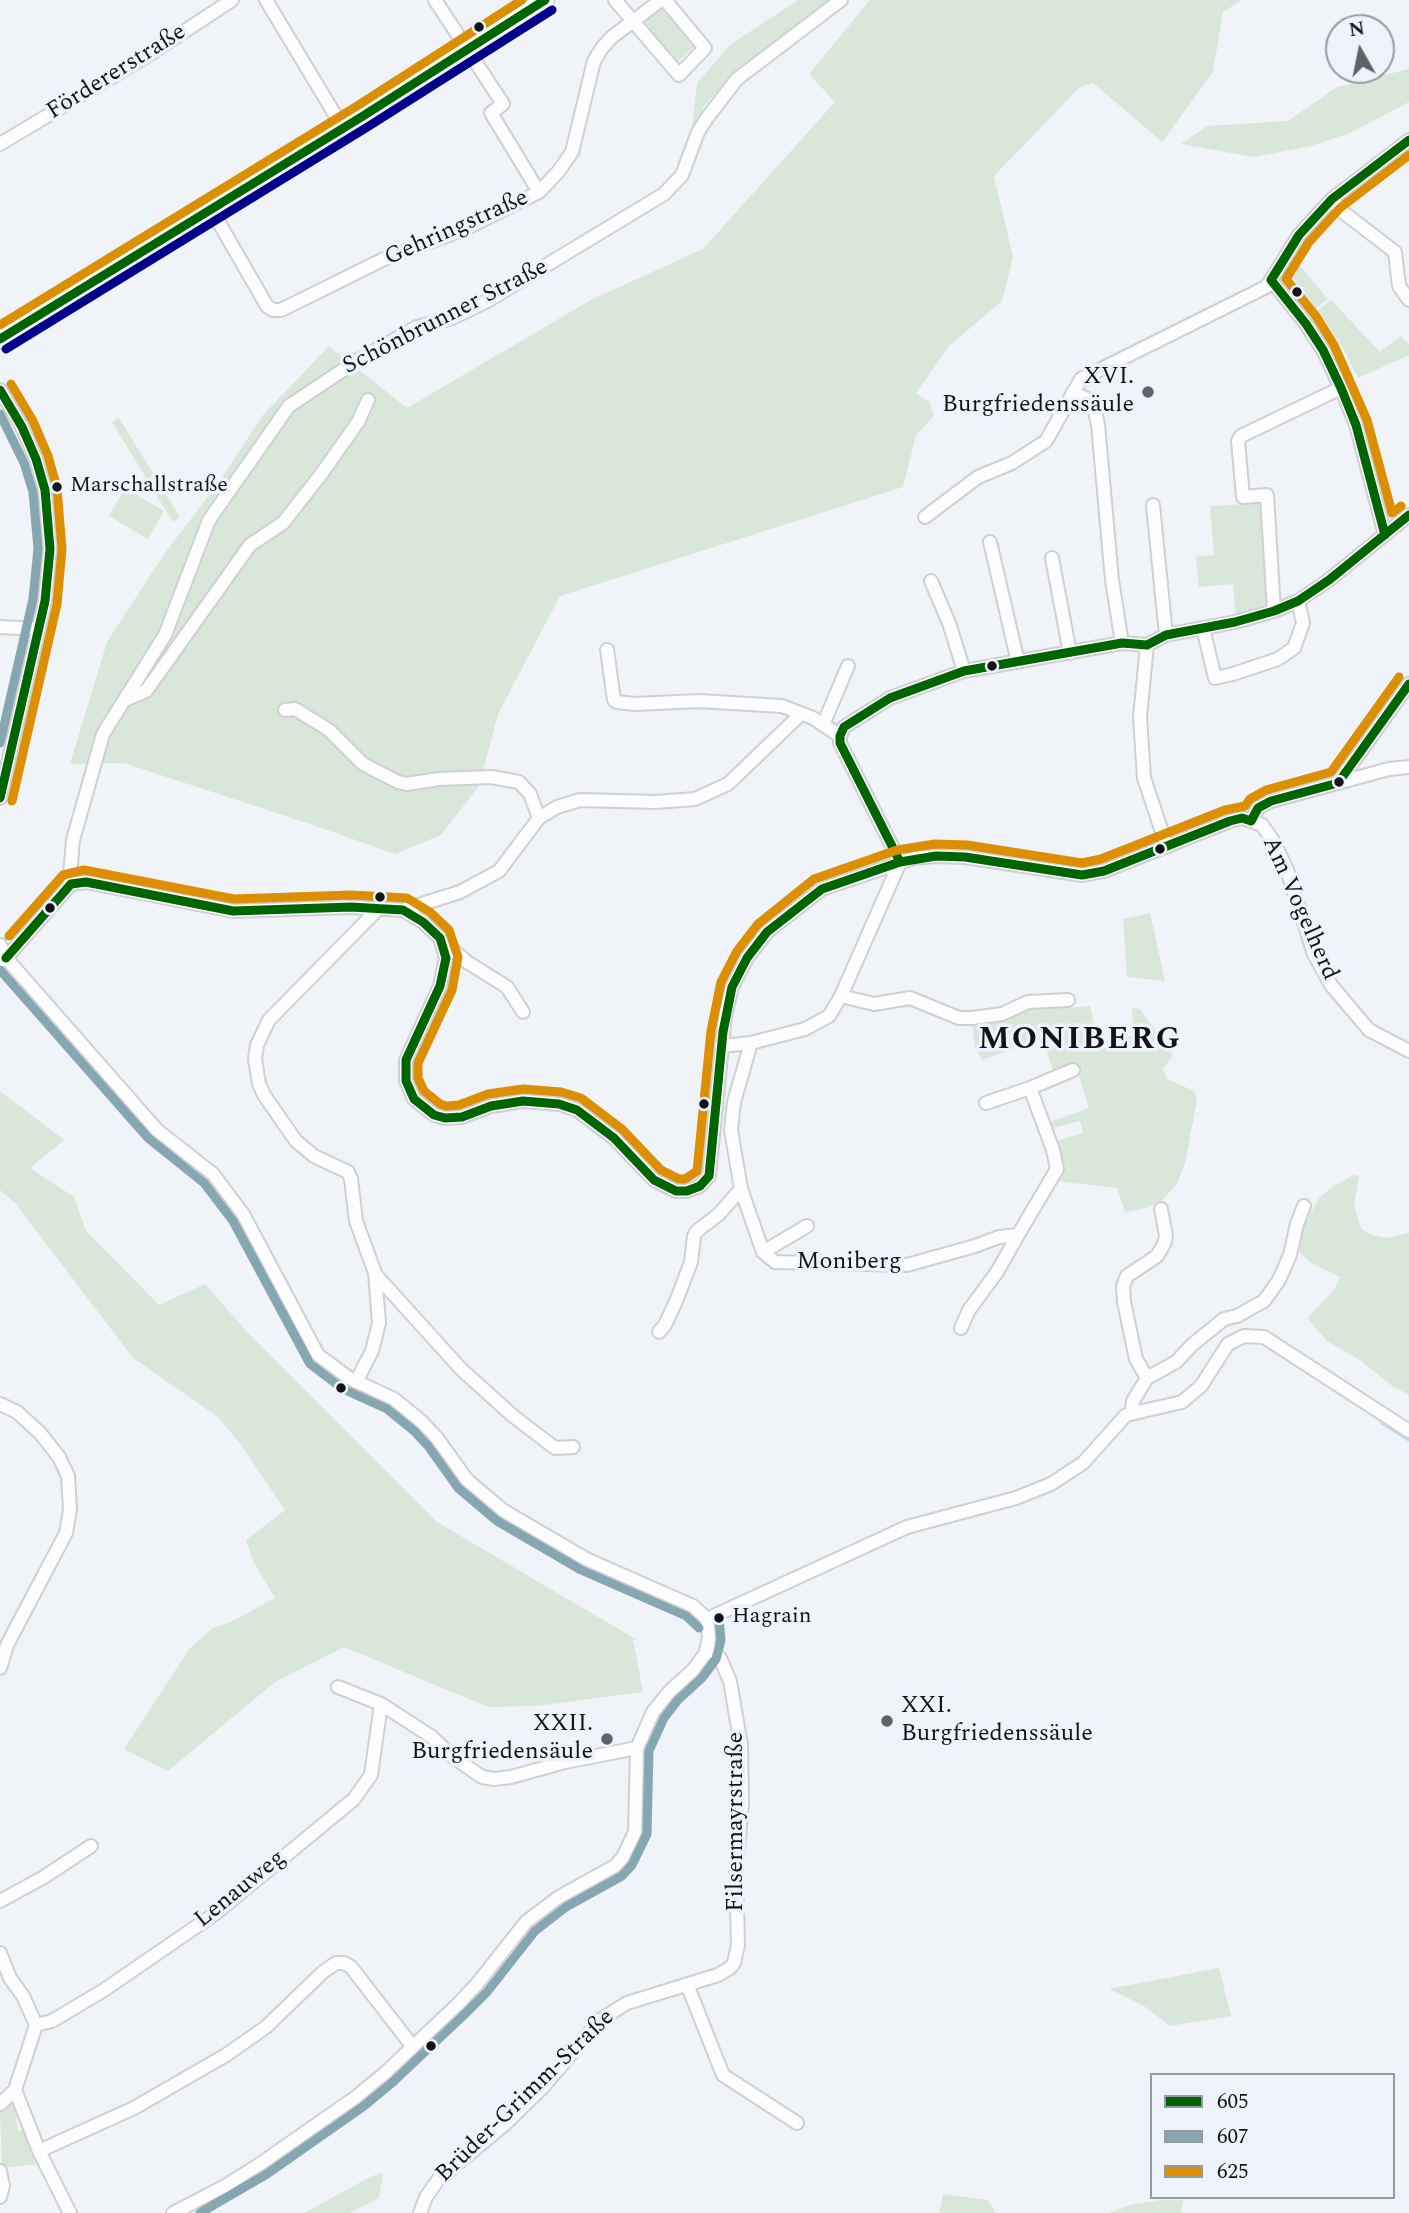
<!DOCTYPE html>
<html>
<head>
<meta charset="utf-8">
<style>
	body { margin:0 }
	#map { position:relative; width:1409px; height:2213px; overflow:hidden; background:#f0f3f8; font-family:Spectral,serif }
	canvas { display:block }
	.legend { position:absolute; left:1150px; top:2073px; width:245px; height:126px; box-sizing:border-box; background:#edf2fb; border:2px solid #9699a0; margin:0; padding:9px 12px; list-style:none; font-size:21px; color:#131417 }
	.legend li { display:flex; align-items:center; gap:14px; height:35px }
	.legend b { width:35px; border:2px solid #9699a0 }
	.north { position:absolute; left:1325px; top:14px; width:70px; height:70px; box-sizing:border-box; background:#edf2fb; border:2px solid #9699a0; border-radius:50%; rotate:351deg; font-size:19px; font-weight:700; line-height:28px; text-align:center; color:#131417 }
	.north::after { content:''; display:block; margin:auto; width:24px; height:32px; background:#606266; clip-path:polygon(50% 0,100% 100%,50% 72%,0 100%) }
</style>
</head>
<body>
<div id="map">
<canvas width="1409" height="2213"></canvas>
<ul class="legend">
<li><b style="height:9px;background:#006400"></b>605</li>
<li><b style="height:9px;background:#86a7b2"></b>607</li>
<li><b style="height:9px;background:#dc8f03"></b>625</li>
</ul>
<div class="north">N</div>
</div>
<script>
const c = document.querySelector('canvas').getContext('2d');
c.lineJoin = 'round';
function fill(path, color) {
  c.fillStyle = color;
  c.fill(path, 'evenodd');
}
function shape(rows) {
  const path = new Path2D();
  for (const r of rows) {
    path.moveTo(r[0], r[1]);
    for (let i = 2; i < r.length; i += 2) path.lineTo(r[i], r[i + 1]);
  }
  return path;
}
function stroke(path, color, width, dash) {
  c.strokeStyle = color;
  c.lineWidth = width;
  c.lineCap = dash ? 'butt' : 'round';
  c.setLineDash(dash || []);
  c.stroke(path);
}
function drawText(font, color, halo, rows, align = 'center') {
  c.font = font + ' Spectral,serif';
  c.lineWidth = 7;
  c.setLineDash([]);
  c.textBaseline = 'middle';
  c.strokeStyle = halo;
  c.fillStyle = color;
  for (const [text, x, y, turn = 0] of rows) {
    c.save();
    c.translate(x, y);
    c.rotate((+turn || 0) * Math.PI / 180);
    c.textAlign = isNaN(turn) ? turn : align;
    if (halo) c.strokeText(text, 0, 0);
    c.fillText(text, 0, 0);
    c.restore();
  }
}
fill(shape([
	[798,0,829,0,734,72,705,105,692,129,697,83,730,45],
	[870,0,1242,0,1223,12,1213,72,1162,142,1093,83,1080,87,994,176,1013,257,1002,301,949,346,916,393,930,403,934,416,916,435,903,487,560,596,498,714,479,786,441,835,395,854,313,825,124,763,70,764,107,642,165,553,219,482,263,415,329,346,407,408,591,300,703,249,835,102,809,74],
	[663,7,695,46,676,63,644,21],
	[1409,69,1409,102,1350,133,1311,146,1254,157,1181,144,1207,126,1288,121,1337,87],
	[1295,260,1328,299,1316,308,1290,274,1290,267],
	[1297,288,1329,331,1355,379,1345,384,1300,310,1303,306,1292,292],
	[1331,300,1380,352,1401,336,1409,345,1409,355,1358,378,1343,348,1318,310],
	[119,418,180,517,173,522,112,422],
	[125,488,164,511,148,539,109,516],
	[1263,503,1269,603,1236,614,1233,584,1199,587,1196,557,1214,555,1210,506],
	[1150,913,1165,981,1127,977,1123,919],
	[1043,1004,1068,1008,1090,1006,1097,1041,1134,1036,1132,1008,1140,1009,1173,1055,1163,1069,1167,1079,1194,1091,1197,1101,1185,1163,1177,1184,1162,1200,1146,1208,1125,1212,1117,1188,1055,1181,1062,1165,1057,1141,1083,1133,1080,1121,1053,1128,1049,1122,1089,1108,1076,1067,1054,1073,1042,1039,982,1060,975,1047,972,1022],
	[0,1091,64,1140,30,1168,74,1197,86,1231,159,1305,205,1284,250,1335,437,1522,637,1640,633,1640,643,1692,537,1706,488,1707,344,1647,275,1682,168,1771,124,1749,190,1648,213,1628,231,1622,275,1598,253,1561,246,1540,285,1510,241,1445,218,1417,133,1358,16,1204,0,1190],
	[1353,1175,1359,1176,1354,1205,1361,1229,1371,1235,1387,1238,1409,1233,1409,1395,1392,1386,1361,1361,1327,1341,1307,1318,1334,1290,1340,1277,1311,1263,1300,1253,1298,1239,1304,1225,1320,1197,1332,1187],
	[1219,1968,1231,2016,1170,2026,1144,2006,1109,1989],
	[8,2103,14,2105,18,2130,24,2130,36,2164,2,2168,0,2113],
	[383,2173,379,2198,349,2213,304,2213,372,2176],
	[943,2194,988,2200,996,2213,939,2213],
	[1160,2200,1183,2200,1181,2213,1109,2213,1130,2205]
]), '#d8e7d9');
stroke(shape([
	[1382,1423,1409,1440]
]), '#c0dcf6', 3.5);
const street = shape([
	[266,0,343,128],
	[435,0,503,104,491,113,539,192],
	[615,0,679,75,705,48,665,0],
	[0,144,147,56,232,0],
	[1332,199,1339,209,1395,252,1399,286,1409,300],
	[211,209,267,306,273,310,281,310,384,259,465,229,539,192,558,172,572,152,594,61,602,48,612,37,661,0],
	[0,390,22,427,36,459,45,490,50,549,45,601,0,798],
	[1073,392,1093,402,1098,425,1112,580,1122,643],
	[1153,505,1166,635],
	[925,517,978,477,1012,463,1046,441,1081,379,1266,287,1271,280],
	[1385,535,1356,425,1341,388,1323,350,1306,324,1271,280,1299,235,1332,199,1409,140],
	[990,542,1018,662],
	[1052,558,1070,653],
	[931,581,949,623,964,671],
	[1274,611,1267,495,1243,497,1238,441,1241,436,1341,388],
	[0,627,39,629],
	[1203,628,1215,678,1233,674,1278,659,1294,648,1303,623,1298,601],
	[1147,645,1140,717,1144,778,1167,847],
	[607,650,614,700,617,702,635,704,699,701,782,706,813,718,840,736],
	[125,700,146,691,250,545,283,523,322,473,358,422,368,400],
	[285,710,295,709,329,730,363,764,398,782,407,784,439,779,491,777,519,782,530,794,539,818],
	[823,725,848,666],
	[840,736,844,727,890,698,964,671,1122,643,1147,645,1166,635,1235,622,1274,611,1298,601,1329,580,1409,515],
	[840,736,840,743,900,862,841,996],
	[1338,783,1409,684],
	[1251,821,1258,808,1271,801,1389,769,1409,767],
	[71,884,86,882,233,911,351,907,403,910,460,892,499,871,539,818,557,807,580,800,656,802,695,799,728,784,801,714],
	[403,910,423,922,440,938,446,958,440,986,406,1060,406,1081,414,1099,434,1115,445,1118,462,1117,491,1106,523,1101,559,1104,577,1110,614,1138,654,1180,676,1191,687,1191,700,1186,709,1176,725,1016,732,987,747,958,767,932,822,889,914,858,936,856,965,857,1082,875,1104,871,1230,821,1242,818,1251,821,1262,825,1274,842,1287,870,1314,954,1331,985,1369,1030,1409,1051],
	[443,941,467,962,507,987,523,1012],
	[0,945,6,958,157,1130,213,1174,243,1214,318,1355,349,1378,394,1399,422,1422,437,1438,467,1480,504,1511,586,1559,693,1606,707,1619],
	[0,961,6,958,71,884,70,875,73,840,103,734,165,635,209,520,289,406,355,362,417,327,452,318,489,300,664,194,682,175,698,132,707,118,737,79,841,0],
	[751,1043,734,1102,731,1130,741,1189,763,1252,775,1262,907,1265,975,1246,999,1237,1018,1235,1057,1169,1053,1150,1030,1088,1073,1070],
	[721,1046,751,1043,805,1029,829,1016,841,996,874,1004,910,998,959,1018,972,1018,1002,1014,1028,1002,1068,1000],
	[986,1103,1030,1088],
	[763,1252,807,1226],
	[375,1274,461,1369,513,1416,555,1448,573,1447],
	[961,1328,969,1310,997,1272,1018,1235],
	[659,1332,665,1325,677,1299,691,1262,694,1236,697,1231,719,1214,741,1189],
	[1147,1378,1136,1359,1124,1302,1123,1286,1127,1276,1157,1256,1164,1244,1166,1236,1161,1209],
	[356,1382,372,1351,379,1323,375,1273,356,1221,351,1179,348,1172,314,1156,296,1141,264,1095,259,1084,255,1059,257,1045,269,1020,379,908],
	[0,1404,17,1412,40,1433,59,1457,68,1476,70,1510,66,1533,7,1645,0,1668],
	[1132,1412,1133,1401,1147,1378,1176,1362,1192,1345,1224,1319,1237,1316,1264,1301,1279,1280,1290,1255,1297,1224,1304,1206],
	[707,1619,907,1527,1016,1498,1051,1484,1083,1463,1126,1415,1182,1402,1201,1386,1228,1344,1244,1336,1264,1337,1409,1431],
	[338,1687,381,1704,432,1737,453,1757,482,1777,494,1779,511,1777,565,1762,637,1748],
	[0,1901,44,1877,91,1846],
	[0,1953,10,1978,23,1996,36,2025,15,2090,0,2104],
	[687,1984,723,2075,797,2123],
	[36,2025,52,2021,104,1990,216,1913,354,1799,371,1775,381,1704],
	[15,2090,39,2151,70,2213],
	[39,2151,134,2108,226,2055,266,2027,323,1972,336,1963,344,1963,351,1967,413,2047],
	[0,2171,3,2186,0,2197],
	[173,2213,225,2186,260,2164,356,2097,385,2073,457,2005,477,1984,526,1922,559,1897,615,1866,623,1857,635,1832,637,1748,653,1712,669,1692,693,1670,705,1654,709,1639,707,1619],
	[420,2213,426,2197,438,2180,505,2124,542,2088,600,2020,627,2003,718,1975,730,1968,734,1963,738,1945,736,1872,742,1803,741,1745,730,1681,720,1658,708,1646]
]);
const secondary = shape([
	[0,339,363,116,545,0]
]);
stroke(street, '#ced0d4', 16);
stroke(secondary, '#ced0d4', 21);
stroke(street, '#fdfdfe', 12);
stroke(secondary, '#fdfdfe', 18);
stroke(shape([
	[0,339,363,116,545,0],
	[0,390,22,427,36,459,45,490,50,549,45,601,0,798],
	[1385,535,1356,425,1341,388,1323,350,1306,324,1271,280,1299,235,1332,199,1409,140],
	[840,736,844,727,890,698,964,671,1122,643,1147,645,1166,635,1235,622,1274,611,1298,601,1329,580,1409,515],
	[840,736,840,743,900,862],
	[1251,821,1258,808,1271,801,1338,783,1409,684],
	[71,884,86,882,233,911,351,907,403,910,423,922,440,938,446,958,440,986,406,1060,406,1081,414,1099,434,1115,445,1118,462,1117,491,1106,523,1101,559,1104,577,1110,614,1138,654,1180,676,1191,687,1191,700,1186,709,1176,723,1032,732,987,747,958,767,932,822,889,900,862,936,856,965,857,1082,875,1104,871,1230,821,1242,818,1251,821],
	[6,958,71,884]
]), '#006400', 9);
stroke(shape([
	[0,414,24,463,33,492,38,549,33,599,0,743],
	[0,970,148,1138,204,1183,233,1221,310,1364,343,1389,387,1409,414,1431,428,1446,458,1488,497,1521,581,1570,686,1616,699,1628],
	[200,2213,267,2174,364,2106,393,2082,466,2013,487,1992,535,1931,566,1907,622,1876,632,1865,647,1834,649,1751,664,1718,678,1700,702,1678,716,1659,721,1640,719,1618]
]), '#86a7b2', 9);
stroke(shape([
	[0,325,357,106,522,0],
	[11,384,33,421,48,456,57,488,62,549,57,604,12,801],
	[1401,506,1392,513,1367,420,1334,345,1316,316,1286,279,1309,242,1340,208,1409,155],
	[9,936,63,875,84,870,234,899,351,895,407,898,430,912,449,930,458,957,452,990,418,1063,418,1078,424,1091,440,1104,446,1106,459,1105,488,1094,523,1089,561,1092,581,1098,622,1129,661,1170,679,1179,685,1179,697,1171,711,1031,721,982,737,951,758,924,814,879,897,850,935,844,967,845,1082,863,1101,859,1225,810,1245,806,1250,799,1266,790,1331,772,1399,677]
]), '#dc8f03', 9);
stroke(shape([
	[6,349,369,126,552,10]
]), '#00008b', 9);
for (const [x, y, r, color] of [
	[479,27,6,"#131417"],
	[1297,292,6,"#131417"],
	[1148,392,7,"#606266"],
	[57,487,6,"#131417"],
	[992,666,6,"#131417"],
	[1339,782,6,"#131417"],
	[1160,849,6,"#131417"],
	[380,897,6,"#131417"],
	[50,908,6,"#131417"],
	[704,1104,6,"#131417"],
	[341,1388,6,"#131417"],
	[719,1618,6,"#131417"],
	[887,1721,7,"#606266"],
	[607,1739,7,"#606266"],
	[431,2046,6,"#131417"]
]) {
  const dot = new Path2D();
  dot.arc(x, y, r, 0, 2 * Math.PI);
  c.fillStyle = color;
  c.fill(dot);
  stroke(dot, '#edf2fb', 2.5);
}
drawText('22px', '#131417', '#edf2fb', [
	["Marschallstraße",70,487],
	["Hagrain",732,1618]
], 'left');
drawText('24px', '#131417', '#edf2fb', [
	["Fördererstraße",117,73,-32],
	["Gehringstraße",457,229,-24],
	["Schönbrunner Straße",446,318,-27],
	["Am Vogelherd",1299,909,66],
	["Moniberg",849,1263],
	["Filsermayrstraße",737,1822,-90],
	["Lenauweg",241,1890,-39],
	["Brüder-Grimm-Straße",526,2097,-44]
]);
drawText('24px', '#131417', '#edf2fb', [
	["XVI.",1134,378],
	["Burgfriedenssäule",1134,406],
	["XXI.",901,1707,"left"],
	["Burgfriedenssäule",901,1735,"left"],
	["XXII.",593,1725],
	["Burgfriedensäule",593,1753]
], 'right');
c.letterSpacing = '2px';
drawText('bold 32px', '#131417', '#edf2fb', [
	["MONIBERG",1080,1042]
]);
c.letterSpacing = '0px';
</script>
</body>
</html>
